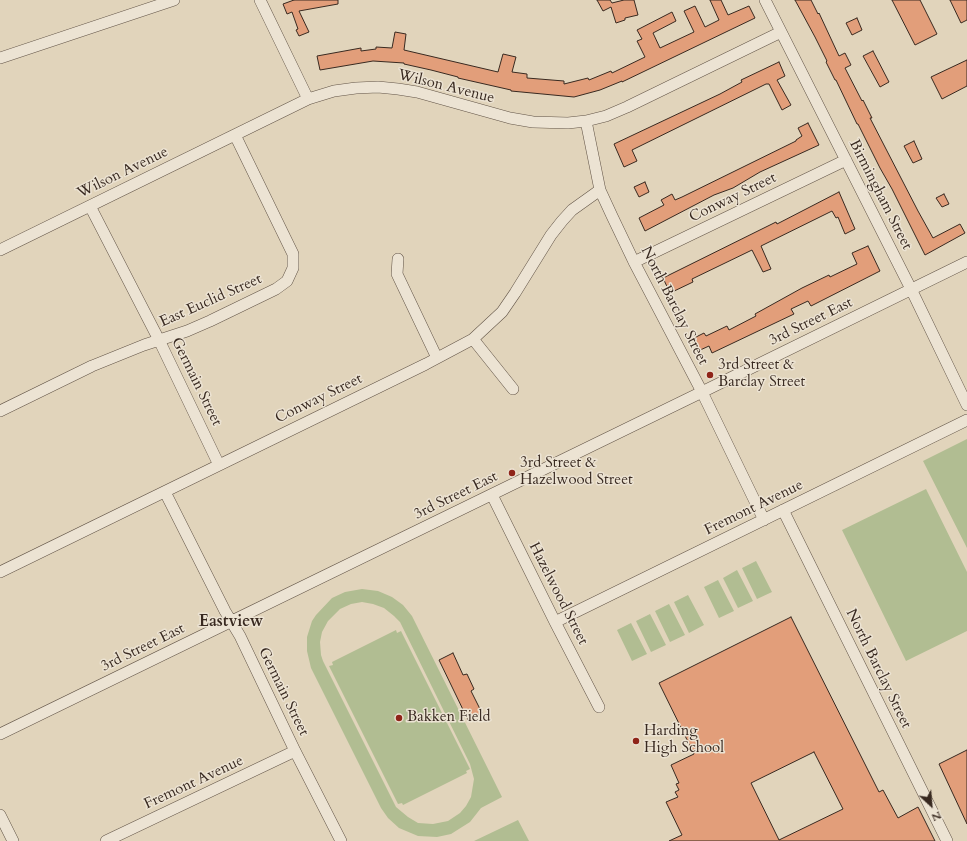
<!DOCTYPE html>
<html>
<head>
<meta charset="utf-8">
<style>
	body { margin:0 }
	#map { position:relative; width:967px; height:841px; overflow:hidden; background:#e1d4bb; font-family:Cardo,serif }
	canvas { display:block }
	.north { position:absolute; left:911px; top:785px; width:40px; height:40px; -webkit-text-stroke:3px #ece3d3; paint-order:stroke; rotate:154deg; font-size:11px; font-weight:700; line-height:16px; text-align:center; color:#382920 }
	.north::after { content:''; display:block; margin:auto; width:14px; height:18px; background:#382920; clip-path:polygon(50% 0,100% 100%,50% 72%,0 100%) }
</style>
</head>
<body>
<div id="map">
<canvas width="967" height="841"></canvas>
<div class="north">N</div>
</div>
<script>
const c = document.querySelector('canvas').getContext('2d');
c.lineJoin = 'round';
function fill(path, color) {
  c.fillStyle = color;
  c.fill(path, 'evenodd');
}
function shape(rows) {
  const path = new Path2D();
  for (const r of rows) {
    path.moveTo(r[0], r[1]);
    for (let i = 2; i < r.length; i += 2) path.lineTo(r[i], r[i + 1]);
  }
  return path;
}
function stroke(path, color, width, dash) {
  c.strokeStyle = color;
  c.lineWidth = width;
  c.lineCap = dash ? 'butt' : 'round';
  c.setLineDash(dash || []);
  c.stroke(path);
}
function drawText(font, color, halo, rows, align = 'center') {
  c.font = font + ' Cardo,serif';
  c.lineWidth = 3;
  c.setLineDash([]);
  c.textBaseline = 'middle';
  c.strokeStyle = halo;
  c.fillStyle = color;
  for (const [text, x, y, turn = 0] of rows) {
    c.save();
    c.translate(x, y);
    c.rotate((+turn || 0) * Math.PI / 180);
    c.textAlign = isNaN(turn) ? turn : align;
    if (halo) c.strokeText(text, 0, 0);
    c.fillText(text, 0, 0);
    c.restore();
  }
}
fill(shape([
	[967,439,967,548,923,461],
	[926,489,967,572,967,631,906,661,842,530],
	[756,561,772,592,757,599,742,568],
	[737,570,753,601,738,608,723,578],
	[718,580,734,611,719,618,704,587],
	[362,589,378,591,392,597,403,605,412,616,502,797,481,808,470,822,451,834,437,837,418,836,399,828,388,818,381,808,311,668,307,651,307,637,312,621,316,615,332,598,345,592],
	[362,602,373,604,384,608,394,616,400,622,470,764,474,779,471,797,466,806,460,813,448,821,433,824,418,823,408,817,396,807,323,661,321,655,320,642,322,632,328,621,340,609,351,604],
	[688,595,704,625,689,633,674,602],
	[669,604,685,635,670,642,655,611],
	[650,614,666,645,651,652,636,621],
	[631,623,647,654,632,661,617,630],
	[396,630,397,633,401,631,470,769,466,771,467,773,403,805,402,803,398,804,329,666,333,665,332,662],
	[518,820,529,841,474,841]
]), '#b1bd92');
const building = shape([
	[294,0,338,0,338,4,299,11,309,32,299,36,296,30,298,29,292,12,287,14,283,4,294,0],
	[597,0,610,0,612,3,624,0,634,0,638,15,625,18,625,20,616,23,611,7,603,11,597,0],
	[710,0,721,0,728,15,749,6,755,18,622,82,622,81,600,90,574,97,511,91,511,90,458,78,458,77,431,70,404,64,404,63,373,61,320,70,317,56,361,48,361,51,376,49,376,47,392,48,395,32,406,34,404,50,498,72,503,54,516,57,512,72,527,74,527,78,564,81,564,84,588,78,589,80,611,71,612,73,645,57,637,41,642,39,637,30,672,12,676,21,653,33,660,48,694,32,684,11,695,6,705,27,719,20,710,0],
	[795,0,811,0,818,14,819,13,839,56,845,53,851,65,845,68,862,101,863,100,872,118,870,118,918,211,933,238,960,224,965,233,925,255,892,189,880,168,858,124,857,124,836,80,835,80,826,62,827,61,815,37,795,0],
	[892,0,920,0,937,34,915,45,892,0],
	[950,0,967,0,967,20,961,23,950,0],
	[857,18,862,30,852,35,846,23,857,18],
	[873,51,889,82,880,87,863,56,873,51],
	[967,60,967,86,942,99,931,77,967,60],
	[779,62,785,76,777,80,791,105,782,110,769,84,766,84,632,150,637,161,624,167,614,144,720,94,742,82,741,80,779,62],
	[808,123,819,145,760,172,733,188,714,195,645,231,639,218,664,205,661,200,672,194,675,200,682,197,796,141,796,140,802,136,798,128,808,123],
	[914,141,922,159,913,163,904,146,914,141],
	[645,182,649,192,639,197,634,187,645,182],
	[839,192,855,229,845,234,838,217,836,218,832,211,761,246,771,269,763,272,752,250,692,279,693,282,670,293,663,278,776,222,777,224,839,192],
	[944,194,949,204,942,207,936,198,944,194],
	[868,246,880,271,811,306,808,301,791,309,794,314,712,353,709,346,698,351,692,339,704,333,706,336,727,326,729,330,756,316,755,314,802,288,829,275,830,277,857,264,852,253,868,246],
	[791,617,879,792,883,790,898,818,918,807,935,841,669,841,682,835,666,802,678,797,675,792,679,790,676,784,679,783,671,765,694,754,659,683,791,617],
	[814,752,843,809,779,840,751,783,814,752],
	[453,653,463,675,467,674,474,689,471,691,482,713,468,720,439,660,453,653],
	[967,750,967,824,939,764,967,750]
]);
fill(building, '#e29e7a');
stroke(building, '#382920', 1);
const minor = shape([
	[260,0,308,99],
	[765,0,911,289,967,405],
	[0,58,174,0],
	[586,121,600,190,612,216,634,262,702,392,764,520],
	[90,206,159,340,219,465],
	[0,250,308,99,334,91,356,88,378,87,398,89,417,92,510,118,533,122,568,123,586,121,606,116,627,107,781,32],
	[398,259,397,274,437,358],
	[634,262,846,160],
	[473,339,513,389],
	[0,411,92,366,144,345,187,331,210,321,276,289,287,281,293,268,293,254,235,135],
	[165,492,225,611,240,636,295,751,341,841],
	[492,495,555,622,599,707],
	[783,510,947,841],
	[0,572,426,364,473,339,502,312,515,293,551,235,562,221,572,210,600,190],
	[555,622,967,420],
	[0,734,702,392,967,262],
	[0,815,13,841],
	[106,841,295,751]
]);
stroke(minor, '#625447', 12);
stroke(minor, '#ece3d3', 11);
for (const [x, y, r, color] of [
	[710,375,4,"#8f2418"],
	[512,473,4,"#8f2418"],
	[399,718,4,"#8f2418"],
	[636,741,4,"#8f2418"]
]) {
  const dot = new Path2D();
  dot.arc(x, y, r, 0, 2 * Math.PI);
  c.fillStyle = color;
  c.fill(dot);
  stroke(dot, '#ece3d3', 1.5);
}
drawText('15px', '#382920', '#ece3d3', [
	["Wilson Avenue",446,87,14],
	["Wilson Avenue",123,173,-26],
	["Birmingham Street",880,195,63],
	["Conway Street",733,198,-26],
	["East Euclid Street",211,301,-24],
	["North Barclay Street",674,306,63],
	["3rd Street East",811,322,-26],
	["Germain Street",196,382,64],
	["Conway Street",319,399,-26],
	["3rd Street East",456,496,-26],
	["Fremont Avenue",754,508,-26],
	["Hazelwood Street",558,594,63],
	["3rd Street East",143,648,-26],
	["North Barclay Street",878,669,64],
	["Germain Street",283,692,64],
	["Fremont Avenue",194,783,-25]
]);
drawText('15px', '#382920', '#ece3d3', [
	["3rd Street &",718,366],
	["Barclay Street",718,383],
	["3rd Street &",520,464],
	["Hazelwood Street",520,481],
	["Bakken Field",407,718],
	["Harding",644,732],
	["High School",644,749]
], 'left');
drawText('bold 16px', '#382920', '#ece3d3', [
	["Eastview",231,622]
]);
</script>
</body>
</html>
